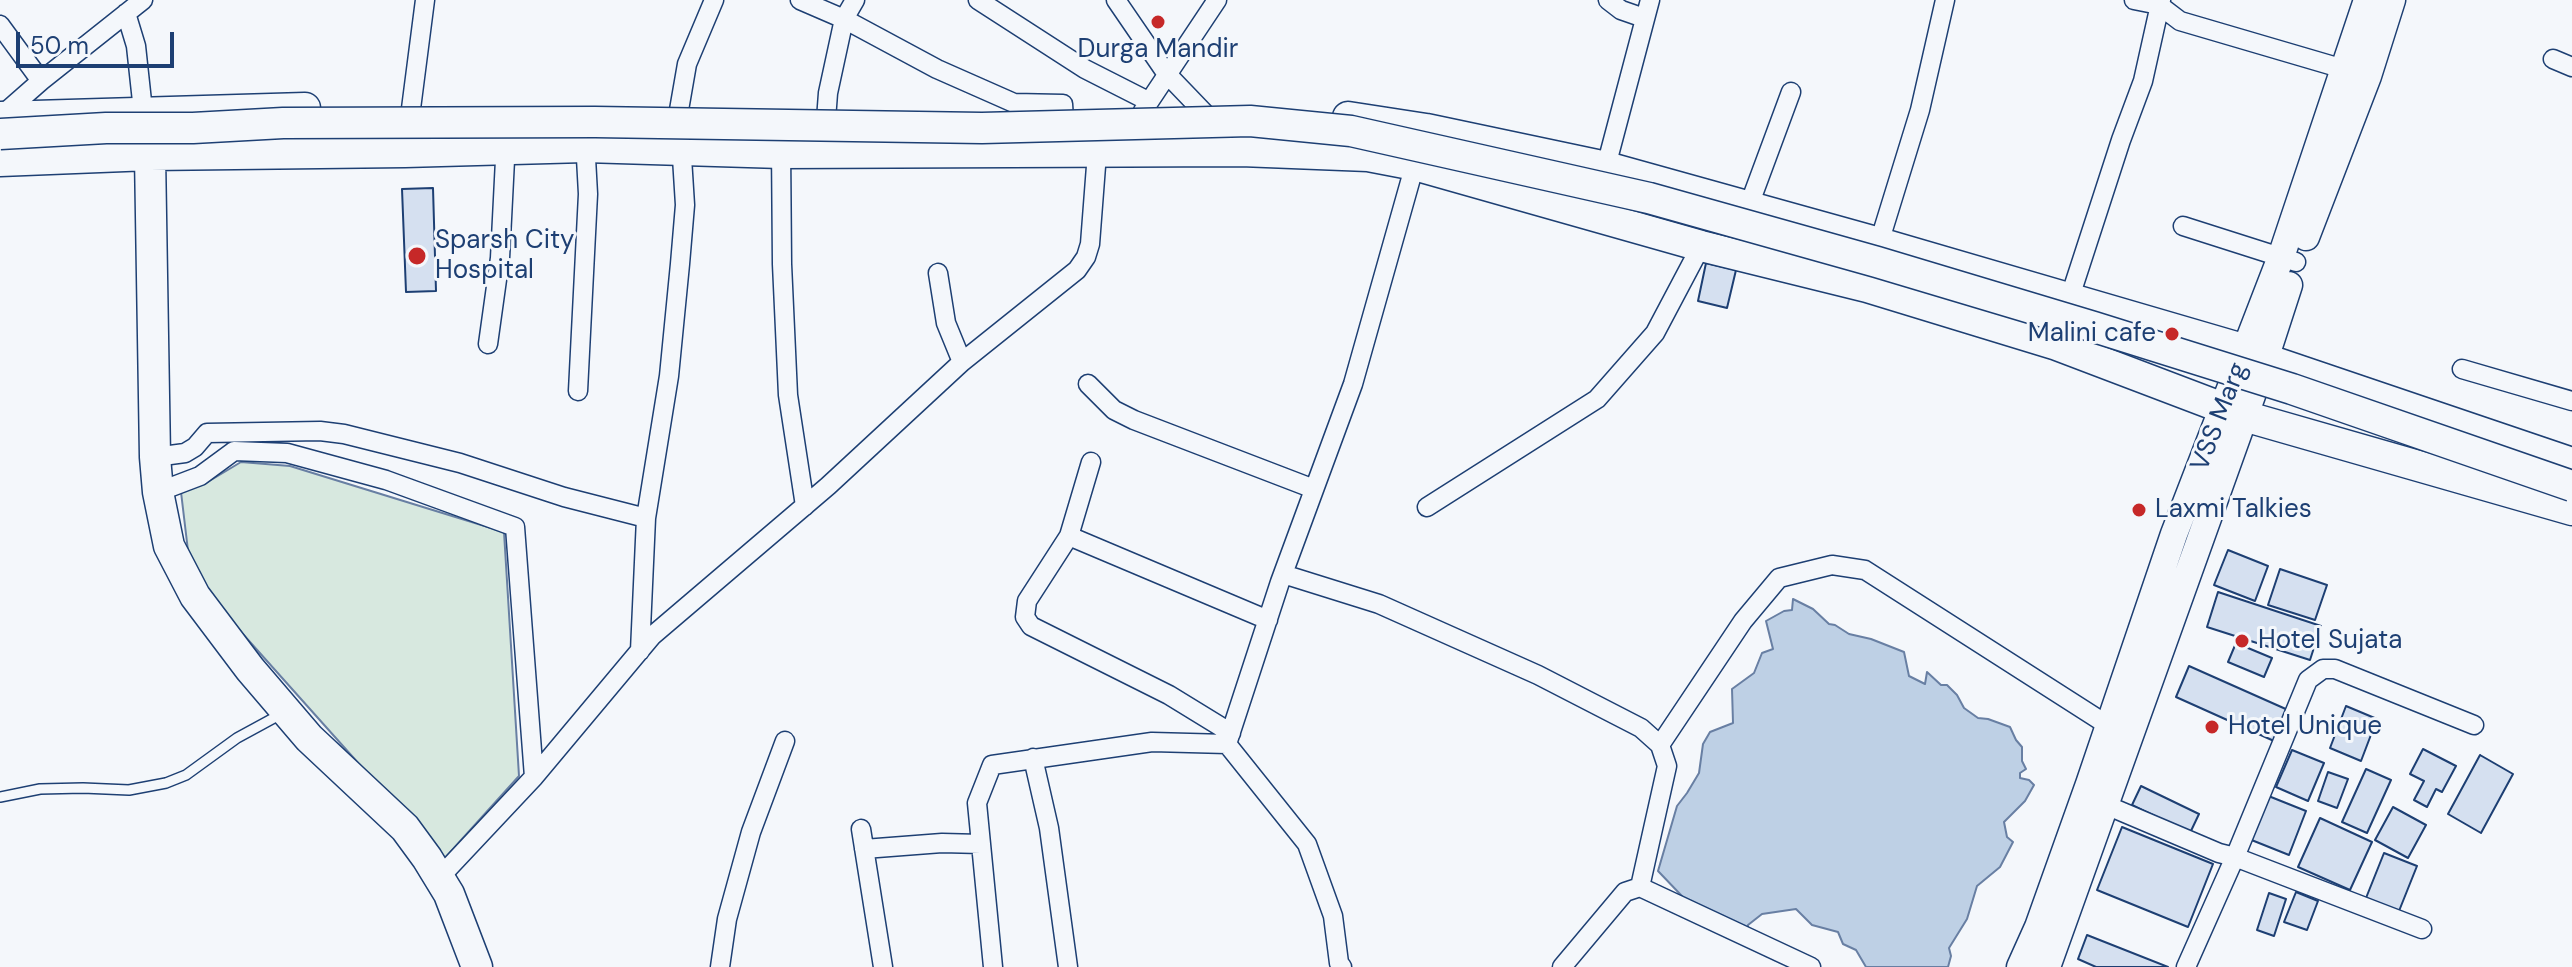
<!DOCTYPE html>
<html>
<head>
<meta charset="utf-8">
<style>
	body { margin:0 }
	#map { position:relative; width:2572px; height:967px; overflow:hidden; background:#f4f7fb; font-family:"DM Sans",sans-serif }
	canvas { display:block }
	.scale { position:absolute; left:16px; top:32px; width:158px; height:36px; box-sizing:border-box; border:4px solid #1d3f73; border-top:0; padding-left:10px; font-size:24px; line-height:28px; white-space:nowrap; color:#1d3f73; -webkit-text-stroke:6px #f4f7fb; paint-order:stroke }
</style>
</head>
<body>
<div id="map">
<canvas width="2572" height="967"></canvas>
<div class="scale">50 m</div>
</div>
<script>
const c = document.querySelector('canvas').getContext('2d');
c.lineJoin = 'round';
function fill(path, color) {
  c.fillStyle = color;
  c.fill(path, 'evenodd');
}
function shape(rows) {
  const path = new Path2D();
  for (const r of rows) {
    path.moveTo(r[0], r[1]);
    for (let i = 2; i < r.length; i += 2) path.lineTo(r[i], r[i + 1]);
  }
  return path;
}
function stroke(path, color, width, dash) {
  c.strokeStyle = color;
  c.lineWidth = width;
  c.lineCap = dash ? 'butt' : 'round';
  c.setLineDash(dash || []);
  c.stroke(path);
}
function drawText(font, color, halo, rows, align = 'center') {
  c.font = font + ' "DM Sans",sans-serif';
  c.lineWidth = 6;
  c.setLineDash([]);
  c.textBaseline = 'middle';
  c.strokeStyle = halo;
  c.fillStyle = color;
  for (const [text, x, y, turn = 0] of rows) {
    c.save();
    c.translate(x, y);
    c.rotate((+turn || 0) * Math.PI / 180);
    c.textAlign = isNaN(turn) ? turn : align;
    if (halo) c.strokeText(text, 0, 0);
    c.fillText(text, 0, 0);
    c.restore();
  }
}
const green = shape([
	[241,462,290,466,504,532,519,776,444,859,191,576,181,492,206,483,241,462]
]);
fill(green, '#d7e8df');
stroke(green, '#687fa3', 2);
const water = shape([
	[1793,599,1813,609,1829,624,1835,625,1849,634,1871,639,1904,652,1909,676,1925,684,1927,672,1941,685,1947,685,1957,695,1964,708,1978,718,1988,719,2010,727,2016,740,2022,747,2022,761,2026,769,2020,773,2020,778,2029,780,2034,785,2025,801,2004,822,2007,837,2013,842,2000,867,1977,886,1967,919,1949,948,1951,956,1948,967,1866,967,1856,950,1843,944,1838,932,1812,925,1796,909,1762,914,1748,925,1748,940,1702,917,1658,871,1677,806,1687,793,1699,773,1703,744,1710,732,1733,723,1732,689,1754,673,1762,653,1773,649,1766,621,1784,611,1792,610,1793,599]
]);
fill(water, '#bed0e5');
stroke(water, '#687fa3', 2);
const building = shape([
	[433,188,436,291,406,292,402,189,433,188],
	[1706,263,1736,270,1727,308,1698,301,1706,263],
	[2228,550,2268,566,2255,601,2214,585,2228,550],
	[2280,569,2327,585,2315,620,2268,605,2280,569],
	[2218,592,2321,626,2310,660,2207,627,2218,592],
	[2236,643,2272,658,2264,677,2228,662,2236,643],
	[2189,666,2288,710,2274,741,2176,697,2189,666],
	[2346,706,2377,719,2361,761,2330,748,2346,706],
	[2423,749,2456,766,2442,792,2436,789,2427,807,2414,800,2424,781,2410,774,2423,749],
	[2292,750,2324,763,2308,801,2276,787,2292,750],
	[2480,755,2513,774,2481,833,2448,814,2480,755],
	[2366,769,2391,780,2367,833,2342,822,2366,769],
	[2328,772,2348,779,2337,808,2318,801,2328,772],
	[2141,786,2199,814,2190,833,2132,805,2141,786],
	[2266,795,2306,811,2289,855,2249,839,2266,795],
	[2393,807,2426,825,2408,858,2375,840,2393,807],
	[2320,818,2372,842,2350,890,2298,867,2320,818],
	[2122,827,2213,864,2188,927,2097,890,2122,827],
	[2384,853,2417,866,2399,911,2366,898,2384,853],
	[2296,892,2318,901,2307,930,2284,922,2296,892],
	[2269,893,2286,899,2274,936,2257,930,2269,893],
	[2087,935,2168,967,2096,967,2078,959,2087,935]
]);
fill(building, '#d5e0f0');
stroke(building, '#1d3f73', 2);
const lane = shape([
	[0,797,40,789,83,788,129,790,166,783,186,775,237,738,283,713]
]);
const street = shape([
	[800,0,844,19,937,69,1014,103,1063,104,1065,134],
	[978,0,1085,69,1148,101],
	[1116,0,1166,73,1214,123],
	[1608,0,1621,10,1644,18],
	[2134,0,2159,5,2180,21,2354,72],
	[126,13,136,46,144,120],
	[0,25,41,81],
	[2553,59,2572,67],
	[1143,111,1217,0],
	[0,117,41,81,143,0],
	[408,132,425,0],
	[825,133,828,93,844,19,855,0],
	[781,146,782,264,788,395,805,506],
	[1604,174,1650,0],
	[1748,208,1791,92],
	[2183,226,2296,262],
	[1879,243,1920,110,1945,0],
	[938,273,946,323,962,362],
	[2069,300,2121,140,2143,81,2161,0],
	[488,344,500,258,506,140],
	[2462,369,2572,401],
	[1088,384,1114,410,1134,420,1314,489],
	[578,391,588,194,585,140],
	[155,457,185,453,195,447,207,433,320,431,344,434,460,463,564,497,646,518,669,376,680,264,685,205,679,110,687,64,714,0],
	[1091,462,1069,536,1027,601,1025,617,1031,626,1169,695,1231,733],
	[158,492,200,476,234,451,287,453,386,480,515,527,534,777],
	[1427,507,1597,399,1655,333,1701,246],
	[1069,536,1268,620],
	[1283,574,1379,604,1538,675,1641,728,1660,745,1667,766,1640,887],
	[640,651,646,518],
	[1227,744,1280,582,1353,384,1417,157],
	[1660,745,1743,621,1779,578,1832,565,1865,570,2109,726],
	[1033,758,1049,828,1068,967],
	[2106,805,2219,853,2235,857,2422,929],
	[861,829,883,967],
	[864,849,942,843,981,844],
	[440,877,534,777,652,636,828,486,962,362,1077,270,1086,257,1090,244,1097,153],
	[720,967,727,919,751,832,785,741],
	[993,967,977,803,992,765,1152,742,1227,744,1307,844,1333,916,1339,963,1342,967],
	[1562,967,1625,892,1640,887,1811,967],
	[2186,967,2235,857,2308,680,2323,669,2335,669,2474,725]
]);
const secondary = shape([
	[2306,237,2368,76,2392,0],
	[2020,967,2038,927,2089,784,2174,534,2281,257,2367,0],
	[2047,967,2265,359,2289,285]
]);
const primary = shape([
	[0,117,305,108],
	[1348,117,1426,129,1606,167,1879,243,2246,350,2265,359,2572,463],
	[150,155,155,457,158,492,169,546,195,596,250,669,309,738,405,828,427,858,449,894,477,967],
	[0,161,150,155,405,152,585,147,781,153,1241,151,1368,156,1415,165,1701,246,1867,287,2057,345,2244,416,2572,510]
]);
stroke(lane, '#1d3f73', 12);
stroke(street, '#1d3f73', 21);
stroke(secondary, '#1d3f73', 29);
stroke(primary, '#1d3f73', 33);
stroke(lane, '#f4f7fb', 9);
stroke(street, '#f4f7fb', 18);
stroke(secondary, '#f4f7fb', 26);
stroke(primary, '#f4f7fb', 30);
const primaryBridge = shape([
	[0,134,106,128,193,128,283,123,595,122,982,128,1250,121,1351,131,1649,198,1877,262,2094,327,2292,389,2572,486]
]);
stroke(primaryBridge, '#1d3f73', 33, []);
stroke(primaryBridge, '#f4f7fb', 30);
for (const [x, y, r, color] of [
	[1158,22,8,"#c62828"],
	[417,256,10,"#c62828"],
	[2172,334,8,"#c62828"],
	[2139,510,8,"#c62828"],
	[2242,641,8,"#c62828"],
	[2212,727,8,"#c62828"]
]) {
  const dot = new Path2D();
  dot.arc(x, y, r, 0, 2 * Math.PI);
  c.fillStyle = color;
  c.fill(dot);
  stroke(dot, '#f4f7fb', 3);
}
drawText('26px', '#1d3f73', '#f4f7fb', [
	["Durga Mandir",1158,50,"center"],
	["Sparsh City",435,241],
	["Hospital",435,271],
	["Malini cafe",2156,334,"right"],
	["Laxmi Talkies",2155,510],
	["Hotel Sujata",2258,641],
	["Hotel Unique",2228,727]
], 'left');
drawText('26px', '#1d3f73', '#f4f7fb', [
	["VSS Marg",2220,417,-69]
]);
</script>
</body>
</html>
